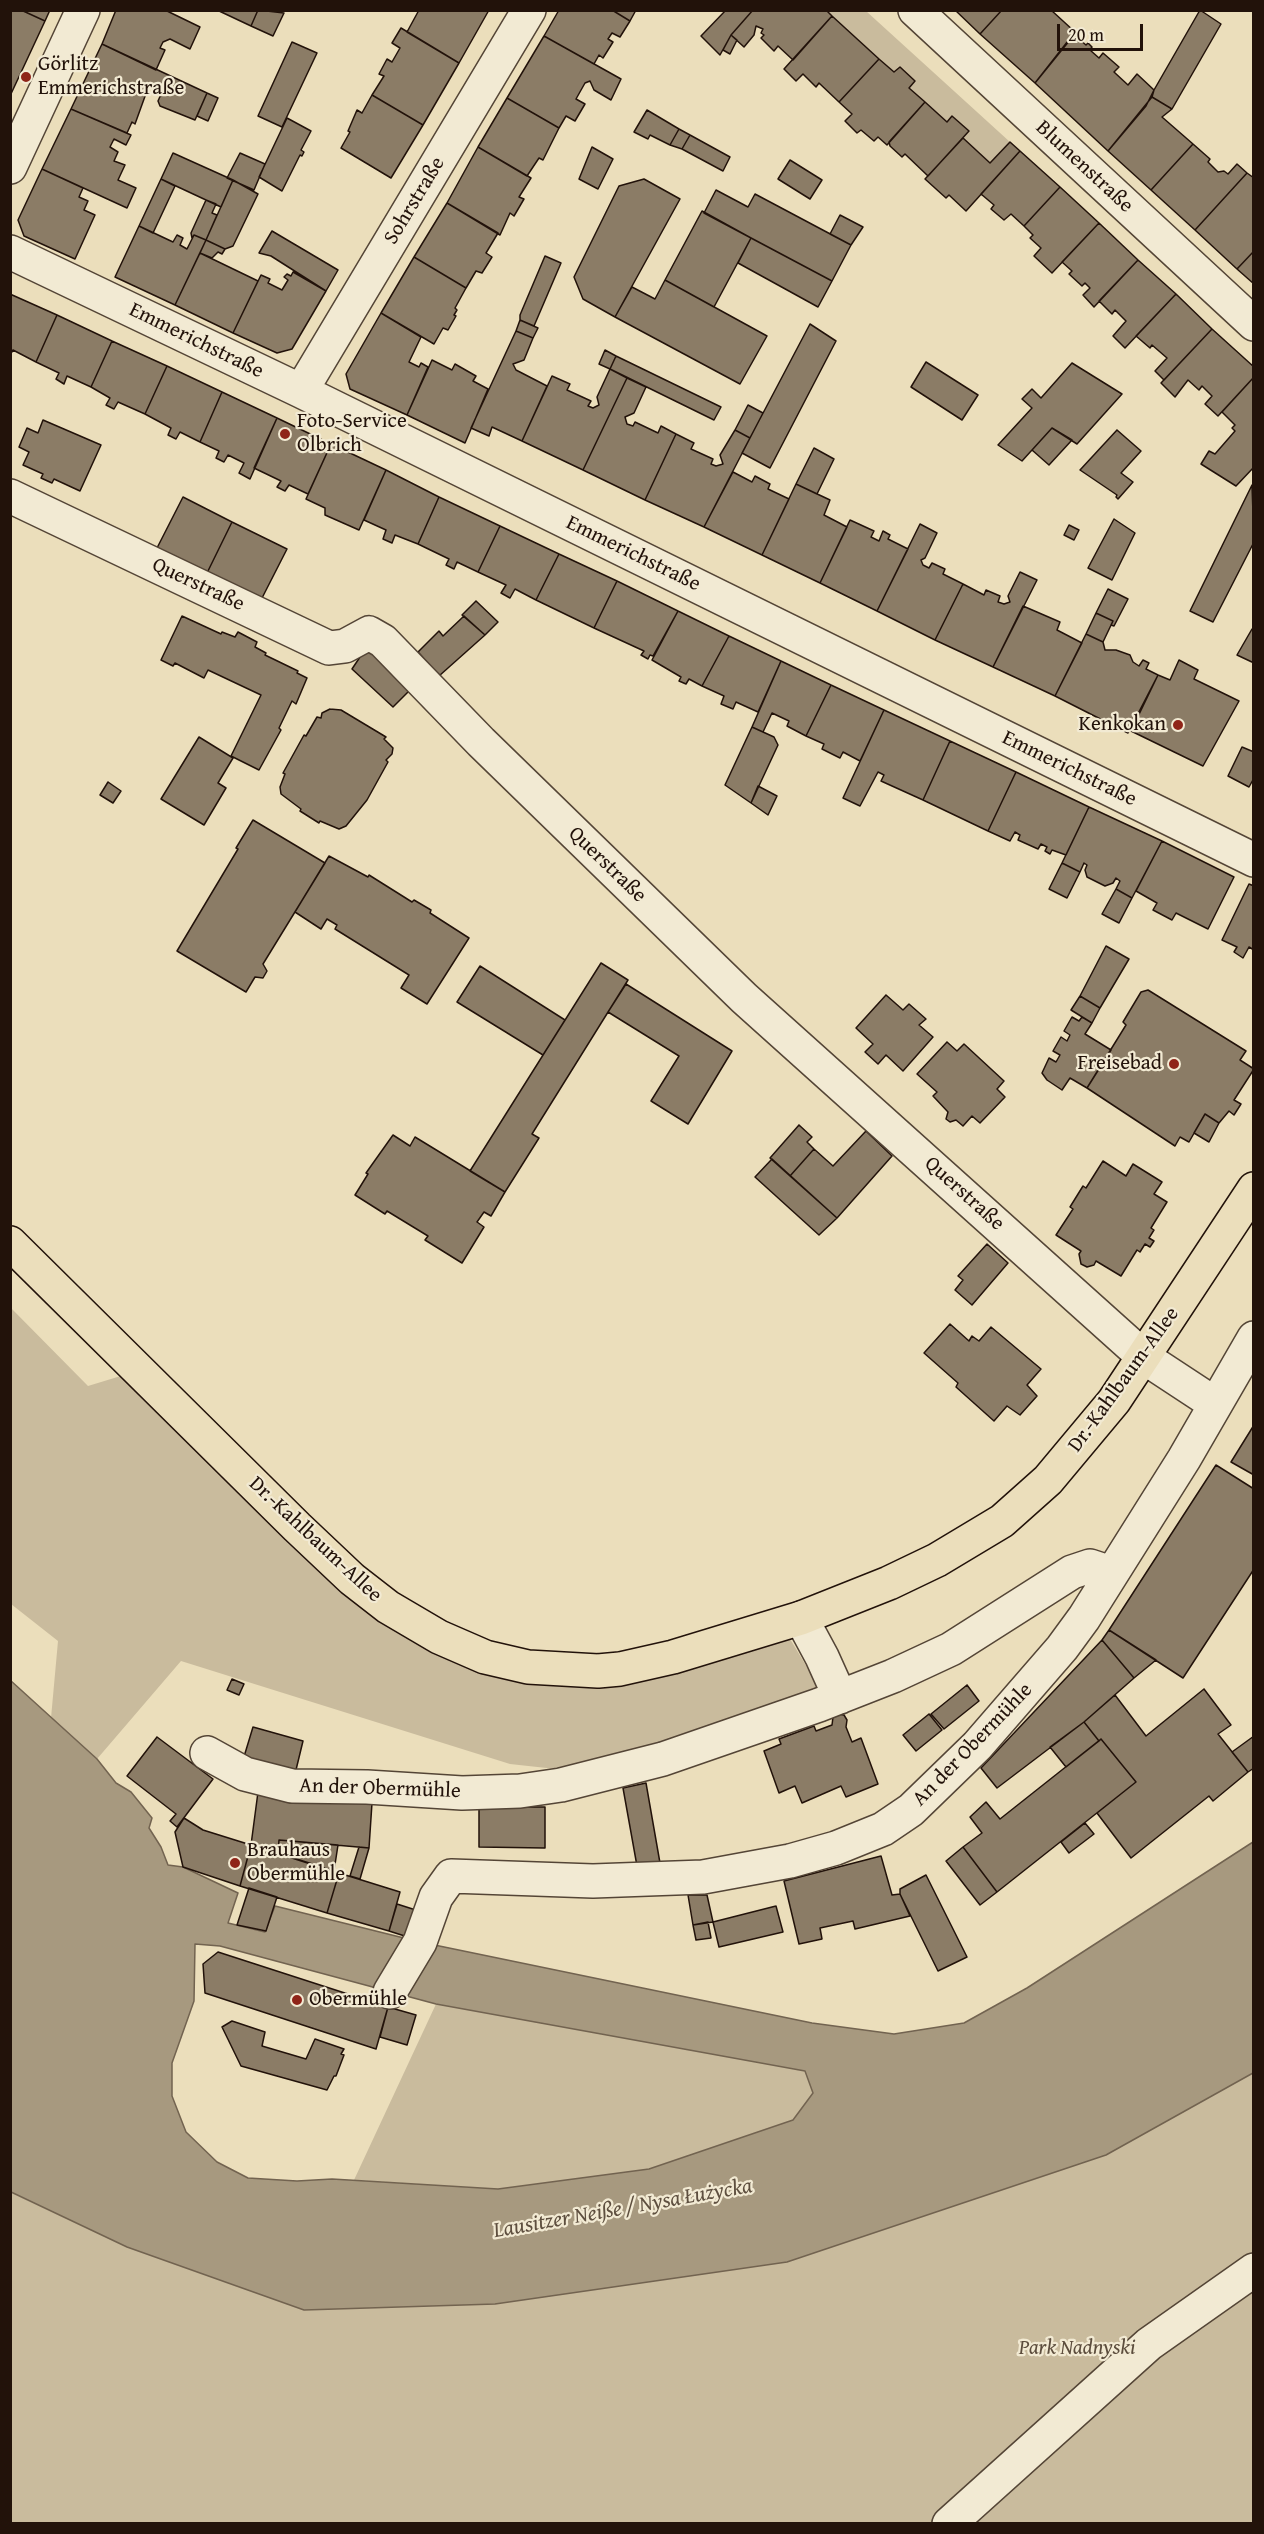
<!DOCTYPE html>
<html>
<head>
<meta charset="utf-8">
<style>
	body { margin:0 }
	#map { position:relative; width:1264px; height:2534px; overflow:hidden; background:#ebdebb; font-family:"Gentium Book Plus",serif }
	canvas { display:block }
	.frame { position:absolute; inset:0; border:12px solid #22120a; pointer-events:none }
	.scale { position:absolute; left:1057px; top:24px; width:86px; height:27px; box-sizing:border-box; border:3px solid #22120a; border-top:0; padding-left:8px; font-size:18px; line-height:21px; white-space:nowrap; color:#22120a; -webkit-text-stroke:4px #f2ead3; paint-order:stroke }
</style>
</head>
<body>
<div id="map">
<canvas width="1264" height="2534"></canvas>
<div class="frame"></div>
<div class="scale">20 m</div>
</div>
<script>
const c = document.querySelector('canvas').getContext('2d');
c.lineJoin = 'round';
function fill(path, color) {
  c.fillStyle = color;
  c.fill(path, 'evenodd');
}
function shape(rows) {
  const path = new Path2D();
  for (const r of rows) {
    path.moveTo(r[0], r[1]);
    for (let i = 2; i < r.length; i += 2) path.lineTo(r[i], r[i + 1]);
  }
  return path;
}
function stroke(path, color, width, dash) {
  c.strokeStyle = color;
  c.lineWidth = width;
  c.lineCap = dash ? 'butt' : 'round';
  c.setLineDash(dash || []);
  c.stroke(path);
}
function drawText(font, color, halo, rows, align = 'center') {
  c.font = font + ' "Gentium Book Plus",serif';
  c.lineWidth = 4.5;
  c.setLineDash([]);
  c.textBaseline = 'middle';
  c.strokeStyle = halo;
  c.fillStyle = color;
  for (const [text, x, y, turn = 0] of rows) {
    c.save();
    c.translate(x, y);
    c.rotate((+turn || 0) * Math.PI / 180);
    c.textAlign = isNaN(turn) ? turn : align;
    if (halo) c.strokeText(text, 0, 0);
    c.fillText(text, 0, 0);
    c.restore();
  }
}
fill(shape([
	[826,11,866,11,1010,142,990,163,963,138,969,131,953,116,947,122,909,88,915,81,900,67,894,72],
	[10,1307,88,1386,124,1375,346,1591,602,1686,653,1679,790,1639,825,1697,565,1770,510,1764,181,1661,97,1759,51,1718,58,1641,11,1604],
	[436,2004,805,2071,813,2093,793,2120,649,2169,498,2189,354,2180],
	[1253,2073,1253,2523,11,2523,10,2192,127,2247,304,2310,495,2304,787,2262,1106,2155]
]), '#c9bb9d');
const water = shape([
	[10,1680,97,1759,116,1783,131,1792,152,1818,149,1828,161,1847,168,1865,183,1867,238,1893,228,1923,265,1932,275,1906,420,1942,812,2023,894,2034,964,2023,1027,1988,1253,1842,1253,2073,1106,2155,787,2262,495,2304,304,2310,127,2247,11,2192,10,1680],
	[195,1944,220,1946,436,2004,805,2071,813,2093,793,2120,649,2169,498,2189,332,2179,297,2181,248,2178,217,2162,186,2132,172,2096,172,2063,194,2001,195,1944]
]);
fill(water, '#a7997f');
stroke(water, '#726350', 1.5);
const building = shape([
	[10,10,21,10,45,21,10,96,10,10],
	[21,10,50,10,45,21,21,10],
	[116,10,165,10,200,27,190,49,170,39,163,42,160,48,165,50,156,70,102,44,116,10],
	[217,10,258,10,251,26,217,10],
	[258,10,284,13,273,36,251,26,258,10],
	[419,10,489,10,459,63,407,32,419,10],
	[559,10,612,10,630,21,620,37,612,33,608,39,613,42,603,58,599,55,594,64,544,36,559,10],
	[612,10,636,10,630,21,612,10],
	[726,10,753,10,731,35,720,55,701,36,726,10],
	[753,10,826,10,832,16,793,60,778,46,774,51,761,38,764,35,761,33,763,29,756,26,754,35,744,47,731,35,753,10],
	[955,10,1002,10,980,34,955,10],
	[1002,10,1051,10,1075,32,1035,83,980,34,1002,10],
	[1200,10,1221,24,1172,109,1152,97,1154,90,1200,10],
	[832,16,879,59,839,102,819,83,816,87,803,74,796,81,784,69,832,16],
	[401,28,459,63,423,125,372,95,384,76,379,74,387,59,392,62,400,48,392,43,401,28],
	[731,35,737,40,730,54,723,50,731,35],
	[1074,35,1086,45,1088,43,1092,47,1090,50,1099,58,1103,53,1119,67,1114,72,1128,85,1137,74,1154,90,1146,106,1108,151,1035,83,1074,35],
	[544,36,621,79,611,100,594,90,590,81,585,83,576,99,585,104,575,121,566,116,559,128,507,98,544,36],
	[292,42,317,53,282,127,258,116,292,42],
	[102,44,207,93,195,120,160,106,158,101,162,92,161,87,148,88,135,124,132,122,127,133,71,109,102,44],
	[879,59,894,72,900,67,915,81,909,88,925,102,887,145,878,137,874,141,861,130,857,133,845,121,852,114,839,102,879,59],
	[207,93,218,98,208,121,197,116,207,93],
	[372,95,423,125,391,178,341,148,350,132,348,131,357,110,362,113,372,95],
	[1152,97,1172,109,1162,117,1193,144,1151,190,1108,151,1152,97],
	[507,98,559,128,543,160,539,158,527,176,478,147,507,98],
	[925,102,947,122,952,116,969,131,928,176,905,154,902,157,890,146,889,142,925,102],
	[71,109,131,135,126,145,114,139,110,147,118,152,114,161,125,165,118,180,136,188,127,208,42,169,71,109],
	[647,110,679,129,670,145,650,135,648,139,634,132,647,110],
	[287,118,311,131,301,150,304,152,302,156,300,155,282,191,259,177,287,118],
	[679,129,690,135,682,149,670,145,679,129],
	[690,135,730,157,723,171,682,149,690,135],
	[963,138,990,163,1010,142,1020,151,966,211,949,195,946,198,925,179,963,138],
	[1193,144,1210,159,1208,162,1218,172,1224,171,1228,174,1237,164,1247,173,1195,230,1151,190,1193,144],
	[478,147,531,178,519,197,524,199,514,216,510,213,500,235,447,203,478,147],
	[592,147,613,159,598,189,579,179,592,147],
	[1020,151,1060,187,1024,226,1011,214,1004,220,991,209,994,205,981,194,1020,151],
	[173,153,233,180,221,207,161,179,173,153],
	[240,153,265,164,254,190,227,178,240,153],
	[790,160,822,180,810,199,778,179,790,160],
	[42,169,83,188,79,197,88,201,84,210,95,215,75,259,24,236,18,220,42,169],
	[1247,173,1254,178,1254,251,1237,269,1195,230,1247,173],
	[161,179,175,186,153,233,139,226,161,179],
	[644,179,680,199,615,317,583,299,574,277,619,186,644,179],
	[233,180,258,194,233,246,225,249,206,240,233,180],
	[1060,187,1099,223,1052,273,1034,256,1041,248,1030,238,1033,235,1024,226,1060,187],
	[716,190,748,207,755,194,851,245,832,281,704,213,716,190],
	[206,200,216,204,212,213,217,215,206,240,194,235,192,238,191,233,206,200],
	[447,203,498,233,486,253,492,257,482,273,476,271,466,288,414,257,447,203],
	[702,211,751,238,714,307,665,280,702,211],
	[840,215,863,227,851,245,830,234,840,215],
	[1099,223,1138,260,1094,307,1083,295,1090,288,1085,283,1082,286,1069,274,1072,271,1062,262,1099,223],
	[139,226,173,242,177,235,183,238,180,245,187,249,194,235,206,240,175,305,115,277,139,226],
	[272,231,338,270,326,291,271,256,259,253,272,231],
	[751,238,832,281,818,307,738,263,751,238],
	[206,240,225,249,222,254,218,252,212,258,200,253,206,240],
	[1254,251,1254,284,1237,269,1254,251],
	[200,253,258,281,233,333,175,305,200,253],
	[545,256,561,263,534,326,520,320,520,315,545,256],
	[414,257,466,288,455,308,457,310,454,315,456,316,448,330,443,328,434,344,381,313,414,257],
	[1138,260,1176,294,1125,348,1113,336,1126,321,1115,310,1112,314,1099,301,1138,260],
	[293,272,326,291,292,349,277,353,233,333,261,275,270,279,268,283,282,290,288,280,284,277,287,274,291,276,293,272],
	[665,280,767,336,740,384,615,317,632,287,655,299,665,280],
	[10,294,57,315,36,362,13,350,10,355,10,294],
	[1176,294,1212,329,1164,380,1155,371,1167,358,1152,345,1150,348,1136,336,1176,294],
	[381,313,421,337,409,362,419,367,421,363,428,367,407,415,350,389,346,374,381,313],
	[57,315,112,341,91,387,67,376,64,384,56,379,59,373,36,362,57,315],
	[520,320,538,328,533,338,516,331,520,320],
	[810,324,836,341,770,468,742,453,810,324],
	[1212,329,1254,367,1254,377,1218,416,1205,404,1212,396,1202,386,1199,390,1188,380,1175,397,1161,383,1212,329],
	[516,331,533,338,524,360,513,364,516,370,547,386,522,441,492,427,489,436,471,428,516,331],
	[112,341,167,366,145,414,118,402,114,409,106,405,110,398,91,387,112,341],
	[605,350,616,356,610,369,599,364,605,350],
	[616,356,721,407,714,420,610,369,616,356],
	[432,360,452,370,455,364,476,376,473,381,488,389,465,443,407,415,432,360],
	[926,362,978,395,962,420,911,387,926,362],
	[1072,363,1122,394,1077,444,1052,428,1022,461,998,445,1032,408,1022,399,1032,389,1041,398,1072,363],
	[167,366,222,392,200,442,180,432,176,439,168,435,171,428,145,414,167,366],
	[610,369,627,378,583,470,522,441,552,376,570,384,567,390,591,401,588,406,593,408,599,405,597,397,610,369],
	[1254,377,1254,467,1236,486,1201,464,1209,451,1215,454,1235,431,1232,428,1235,425,1222,412,1254,377],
	[627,378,646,387,634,413,625,417,627,424,633,426,635,422,658,433,661,426,676,434,645,500,583,470,627,378],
	[222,392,277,418,250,479,239,473,244,463,228,455,224,462,216,458,219,451,200,442,222,392],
	[748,405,763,413,750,438,735,430,748,405],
	[277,418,331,444,308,494,289,485,285,491,277,487,281,481,254,468,277,418],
	[43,420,101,445,80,491,54,479,52,483,41,478,43,474,23,465,29,452,19,447,27,428,38,433,43,420],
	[1052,428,1072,440,1049,465,1032,450,1052,428],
	[735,430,750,438,704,527,645,500,676,434,694,443,691,449,713,459,711,464,716,466,723,464,720,455,735,430],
	[1117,430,1141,451,1121,473,1133,482,1118,499,1116,497,1117,495,1080,470,1117,430],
	[331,444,386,470,359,530,325,515,325,508,306,499,331,444],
	[814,448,834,459,817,494,796,484,814,448],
	[386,470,439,497,418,544,395,535,392,543,383,539,386,530,364,520,386,470],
	[733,472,752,482,755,476,770,484,768,489,789,499,762,555,704,527,733,472],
	[796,484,830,500,824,515,847,527,820,583,762,555,796,484],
	[1252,485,1254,542,1213,622,1190,611,1252,485],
	[183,497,232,522,207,573,157,548,183,497],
	[439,497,500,526,478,572,457,562,454,569,446,565,449,559,418,544,439,497],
	[1114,519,1135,533,1112,580,1088,568,1114,519],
	[850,520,874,531,871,537,879,541,883,531,890,535,888,539,908,549,877,611,820,583,850,520],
	[232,522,287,549,261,600,207,573,232,522],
	[920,524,937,533,925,558,921,560,923,565,929,568,932,563,945,569,943,574,963,584,935,640,877,611,920,524],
	[1069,525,1079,530,1074,540,1064,535,1069,525],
	[500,526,559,554,536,600,515,589,510,598,501,593,506,585,478,572,500,526],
	[559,554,617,581,594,628,536,600,559,554],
	[1020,572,1037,580,993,667,935,640,963,584,984,595,986,590,1000,596,998,602,1004,604,1010,602,1008,596,1020,572],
	[617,581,678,611,653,656,650,655,648,659,641,655,644,651,594,628,617,581],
	[1108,589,1128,599,1114,626,1111,625,1113,621,1096,613,1108,589],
	[476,601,498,622,485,635,462,615,476,601],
	[1023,606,1060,622,1057,630,1082,643,1055,696,993,667,1023,606],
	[678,611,729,636,702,686,689,679,686,684,679,681,681,677,652,660,678,611],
	[1096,613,1113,621,1103,642,1086,634,1096,613],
	[182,616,221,634,222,632,235,637,238,632,257,642,255,647,266,653,265,655,298,671,297,673,307,678,296,704,292,701,279,728,281,730,259,770,231,756,261,695,208,670,204,678,175,663,173,666,161,660,182,616],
	[464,616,485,635,439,676,418,652,439,631,443,636,464,616],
	[1252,629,1254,630,1254,663,1237,655,1252,629],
	[1086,634,1103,642,1105,650,1116,650,1130,655,1133,662,1139,666,1143,660,1149,663,1146,669,1158,675,1128,733,1055,696,1086,634],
	[729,636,781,661,758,712,736,702,733,709,721,704,724,696,702,686,729,636],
	[370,642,415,685,393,707,352,669,370,642],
	[1179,660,1198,670,1194,679,1239,701,1203,766,1131,731,1158,675,1170,680,1179,660],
	[781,661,831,685,806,736,787,726,789,721,772,713,763,732,752,727,781,661],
	[831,685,884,710,860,761,843,752,840,758,822,749,824,744,806,736,831,685],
	[330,709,341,710,386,737,384,739,393,748,392,754,386,760,388,762,367,800,346,826,339,829,320,821,319,823,300,811,301,809,281,794,280,787,285,774,283,773,304,735,306,736,317,717,321,718,322,713,330,709],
	[884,710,950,741,923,800,881,781,884,775,878,772,860,806,843,798,884,710],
	[752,727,774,737,778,745,751,803,725,785,752,727],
	[199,737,233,758,218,783,226,788,204,825,161,799,199,737],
	[950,741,1016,772,988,831,923,800,950,741],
	[1242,747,1254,752,1254,778,1249,787,1228,776,1242,747],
	[1016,772,1089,807,1066,855,1052,850,1050,854,1045,851,1047,847,1041,844,1038,849,1018,840,1020,835,1015,832,1010,841,988,831,1016,772],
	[108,782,121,791,113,803,100,795,108,782],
	[758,786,777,796,768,815,751,803,758,786],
	[1089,807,1162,841,1132,898,1116,889,1120,881,1116,878,1113,883,1105,886,1087,877,1085,870,1087,865,1084,863,1080,872,1062,863,1089,807],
	[253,820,325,863,263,964,267,971,263,978,255,977,246,992,177,951,238,849,236,848,253,820],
	[1162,841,1234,877,1208,929,1176,913,1172,920,1153,910,1157,903,1136,891,1162,841],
	[329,856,368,877,369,875,412,902,414,900,431,910,430,913,469,938,427,1004,401,988,409,975,335,929,337,925,327,919,321,929,295,912,329,856],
	[1062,863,1080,872,1067,898,1049,889,1062,863],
	[1249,884,1254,886,1254,950,1249,947,1243,958,1234,952,1237,947,1222,940,1249,884],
	[1116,889,1132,898,1119,923,1102,914,1116,889],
	[1106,946,1129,959,1100,1008,1080,996,1106,946],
	[601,963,628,980,532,1134,539,1138,505,1192,470,1171,601,963],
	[480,966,565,1020,543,1055,457,1002,480,966],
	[626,984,732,1051,688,1124,651,1101,679,1056,608,1012,626,984],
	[1148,990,1246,1051,1240,1060,1254,1069,1234,1100,1241,1104,1234,1115,1229,1111,1219,1123,1205,1114,1189,1142,1180,1137,1175,1146,1087,1088,1126,1025,1123,1022,1141,992,1148,990],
	[886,995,903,1010,909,1004,926,1019,919,1025,933,1037,903,1071,886,1055,878,1064,865,1052,873,1044,856,1028,886,995],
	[1080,996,1100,1008,1092,1023,1071,1010,1080,996],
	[1072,1017,1079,1021,1082,1017,1092,1023,1085,1034,1111,1050,1087,1088,1070,1078,1062,1090,1047,1080,1042,1073,1049,1058,1056,1062,1060,1055,1053,1051,1061,1037,1067,1041,1070,1035,1064,1031,1072,1017],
	[947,1042,957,1051,964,1044,1004,1081,997,1089,1005,1097,980,1123,972,1116,963,1126,956,1120,950,1122,946,1119,948,1112,933,1096,937,1092,917,1074,947,1042],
	[1205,1114,1219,1123,1209,1142,1194,1133,1205,1114],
	[799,1125,812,1137,807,1142,814,1149,790,1176,770,1158,799,1125],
	[866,1131,892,1156,837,1218,790,1176,814,1149,833,1166,866,1131],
	[393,1135,410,1146,415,1137,505,1192,491,1216,484,1212,477,1222,484,1227,462,1263,425,1240,428,1236,387,1211,385,1214,355,1195,368,1174,366,1173,393,1135],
	[772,1159,837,1218,819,1235,755,1177,772,1159],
	[1103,1161,1126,1176,1133,1164,1162,1182,1154,1194,1167,1202,1151,1228,1154,1230,1149,1238,1154,1241,1150,1247,1145,1244,1140,1252,1137,1250,1121,1276,1096,1261,1094,1265,1087,1267,1081,1264,1079,1254,1081,1251,1056,1235,1073,1209,1070,1207,1083,1186,1086,1188,1103,1161],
	[987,1244,1008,1263,972,1305,955,1290,963,1280,958,1276,987,1244],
	[950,1324,969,1341,972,1336,979,1341,991,1327,1041,1369,1027,1385,1037,1396,1020,1415,1007,1406,994,1421,956,1387,958,1383,924,1353,950,1324],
	[1254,1425,1254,1475,1231,1462,1254,1425],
	[1216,1465,1254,1489,1254,1569,1183,1678,1109,1630,1216,1465],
	[1109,1630,1156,1660,1134,1678,1102,1640,1109,1630],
	[1102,1640,1134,1678,1084,1722,997,1788,981,1768,1102,1640],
	[232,1679,244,1684,239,1695,227,1690,232,1679],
	[967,1685,979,1701,944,1729,931,1714,967,1685],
	[1204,1689,1231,1725,1218,1734,1248,1772,1213,1801,1209,1796,1131,1858,1097,1813,1136,1782,1101,1739,1099,1741,1084,1722,1115,1695,1146,1736,1204,1689],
	[838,1714,844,1715,847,1720,846,1727,852,1742,861,1738,878,1784,846,1797,841,1786,802,1803,795,1786,779,1793,764,1751,781,1744,779,1739,814,1726,816,1731,832,1725,833,1717,838,1714],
	[929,1714,942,1730,916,1751,903,1735,929,1714],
	[1084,1722,1099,1741,1066,1767,1050,1747,1084,1722],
	[253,1727,303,1741,295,1774,243,1760,253,1727],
	[1254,1736,1254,1768,1248,1772,1232,1752,1254,1736],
	[157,1737,213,1779,177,1827,170,1821,176,1814,127,1776,157,1737],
	[1101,1739,1136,1782,997,1892,963,1847,982,1833,970,1817,986,1802,1000,1819,1101,1739],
	[646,1783,660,1863,637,1866,623,1788,646,1783],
	[258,1792,372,1803,369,1848,279,1840,278,1853,251,1845,258,1792],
	[479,1807,545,1807,545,1848,479,1847,479,1807],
	[184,1818,203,1830,251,1845,240,1886,183,1867,175,1832,184,1818],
	[1085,1823,1094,1834,1069,1853,1061,1842,1085,1823],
	[279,1840,338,1845,334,1871,278,1853,279,1840],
	[251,1845,339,1873,327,1913,240,1886,251,1845],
	[359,1847,369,1848,360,1879,350,1876,359,1847],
	[963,1847,997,1892,980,1905,946,1861,963,1847],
	[881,1856,892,1895,900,1894,910,1916,855,1929,853,1921,820,1928,822,1939,799,1944,784,1881,881,1856],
	[339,1873,400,1892,389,1931,327,1913,339,1873],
	[926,1875,967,1957,938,1971,900,1894,900,1889,926,1875],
	[249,1888,277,1897,266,1931,237,1925,249,1888],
	[688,1895,707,1895,713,1922,693,1925,688,1895],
	[397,1904,422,1912,411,1938,389,1931,397,1904],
	[776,1906,783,1932,719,1947,713,1922,776,1906],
	[708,1922,711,1938,696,1940,693,1925,708,1922],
	[218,1952,388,2007,376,2049,205,1993,203,1964,218,1952],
	[388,2007,416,2015,407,2045,380,2037,388,2007],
	[232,2021,265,2032,262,2046,306,2059,315,2039,344,2049,341,2054,344,2055,336,2076,334,2076,327,2090,241,2066,222,2027,232,2021]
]);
fill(building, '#8b7c66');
stroke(building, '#22120a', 1.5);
const minor = shape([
	[915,10,1254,324],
	[10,167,83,10],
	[10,252,301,391,1254,860],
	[301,391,529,10],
	[10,496,329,648,345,646,369,633,383,641,481,742,744,998,1145,1358,1215,1404],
	[801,1618,822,1657,840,1697],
	[207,1753,245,1774,292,1786,367,1787,462,1793,520,1791,561,1785,663,1759,819,1705,893,1676,951,1649,1072,1572,1090,1566,1111,1573],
	[390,1992,420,1942,436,1897,451,1876,593,1881,703,1877,790,1861,836,1848,883,1829,911,1810,977,1746,1062,1648,1084,1618,1184,1459,1254,1338],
	[949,2524,1149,2344,1254,2270]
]);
const major = shape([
	[10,1243,297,1527,352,1579,388,1607,439,1637,485,1657,528,1667,598,1671,620,1669,673,1657,801,1618,889,1583,937,1560,1002,1521,1048,1480,1114,1401,1254,1189]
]);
stroke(minor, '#544536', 36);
stroke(major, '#22120a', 36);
stroke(minor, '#f2ead3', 33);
stroke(major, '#ebdebb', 33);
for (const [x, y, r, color] of [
	[26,77,6,"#8f2418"],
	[285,434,6,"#8f2418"],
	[1178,725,6,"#8f2418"],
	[1174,1064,6,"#8f2418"],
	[235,1863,6,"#8f2418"],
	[297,2000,6,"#8f2418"]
]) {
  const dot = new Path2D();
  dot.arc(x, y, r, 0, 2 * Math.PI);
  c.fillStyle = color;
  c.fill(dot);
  stroke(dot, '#f2ead3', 2);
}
drawText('21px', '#22120a', '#f2ead3', [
	["Görlitz",38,65],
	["Emmerichstraße",38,89],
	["Foto-Service",297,422],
	["Olbrich",297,446],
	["Kenkokan",1166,725,"right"],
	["Freisebad",1162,1064,"right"],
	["Brauhaus",247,1851],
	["Obermühle",247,1875],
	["Obermühle",309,2000]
], 'left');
drawText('21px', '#22120a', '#f2ead3', [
	["Blumenstraße",1084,167,43],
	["Sohrstraße",415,201,-59],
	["Emmerichstraße",196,341,26],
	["Emmerichstraße",633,554,26],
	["Querstraße",198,585,25],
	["Emmerichstraße",1069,769,26],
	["Querstraße",607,865,44],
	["Querstraße",964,1194,42],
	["Dr.-Kahlbaum-Allee",1124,1380,-54],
	["Dr.-Kahlbaum-Allee",315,1540,43],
	["An der Obermühle",973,1745,-46],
	["An der Obermühle",380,1789,2]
]);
drawText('italic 21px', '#5c4d3d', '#f2ead3', [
	["Park Nadnyski",1077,2349]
]);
drawText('italic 22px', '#5e4f3f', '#f2ead3', [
	["Lausitzer Neiße / Nysa Łużycka",623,2209,-10]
]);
</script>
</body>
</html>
